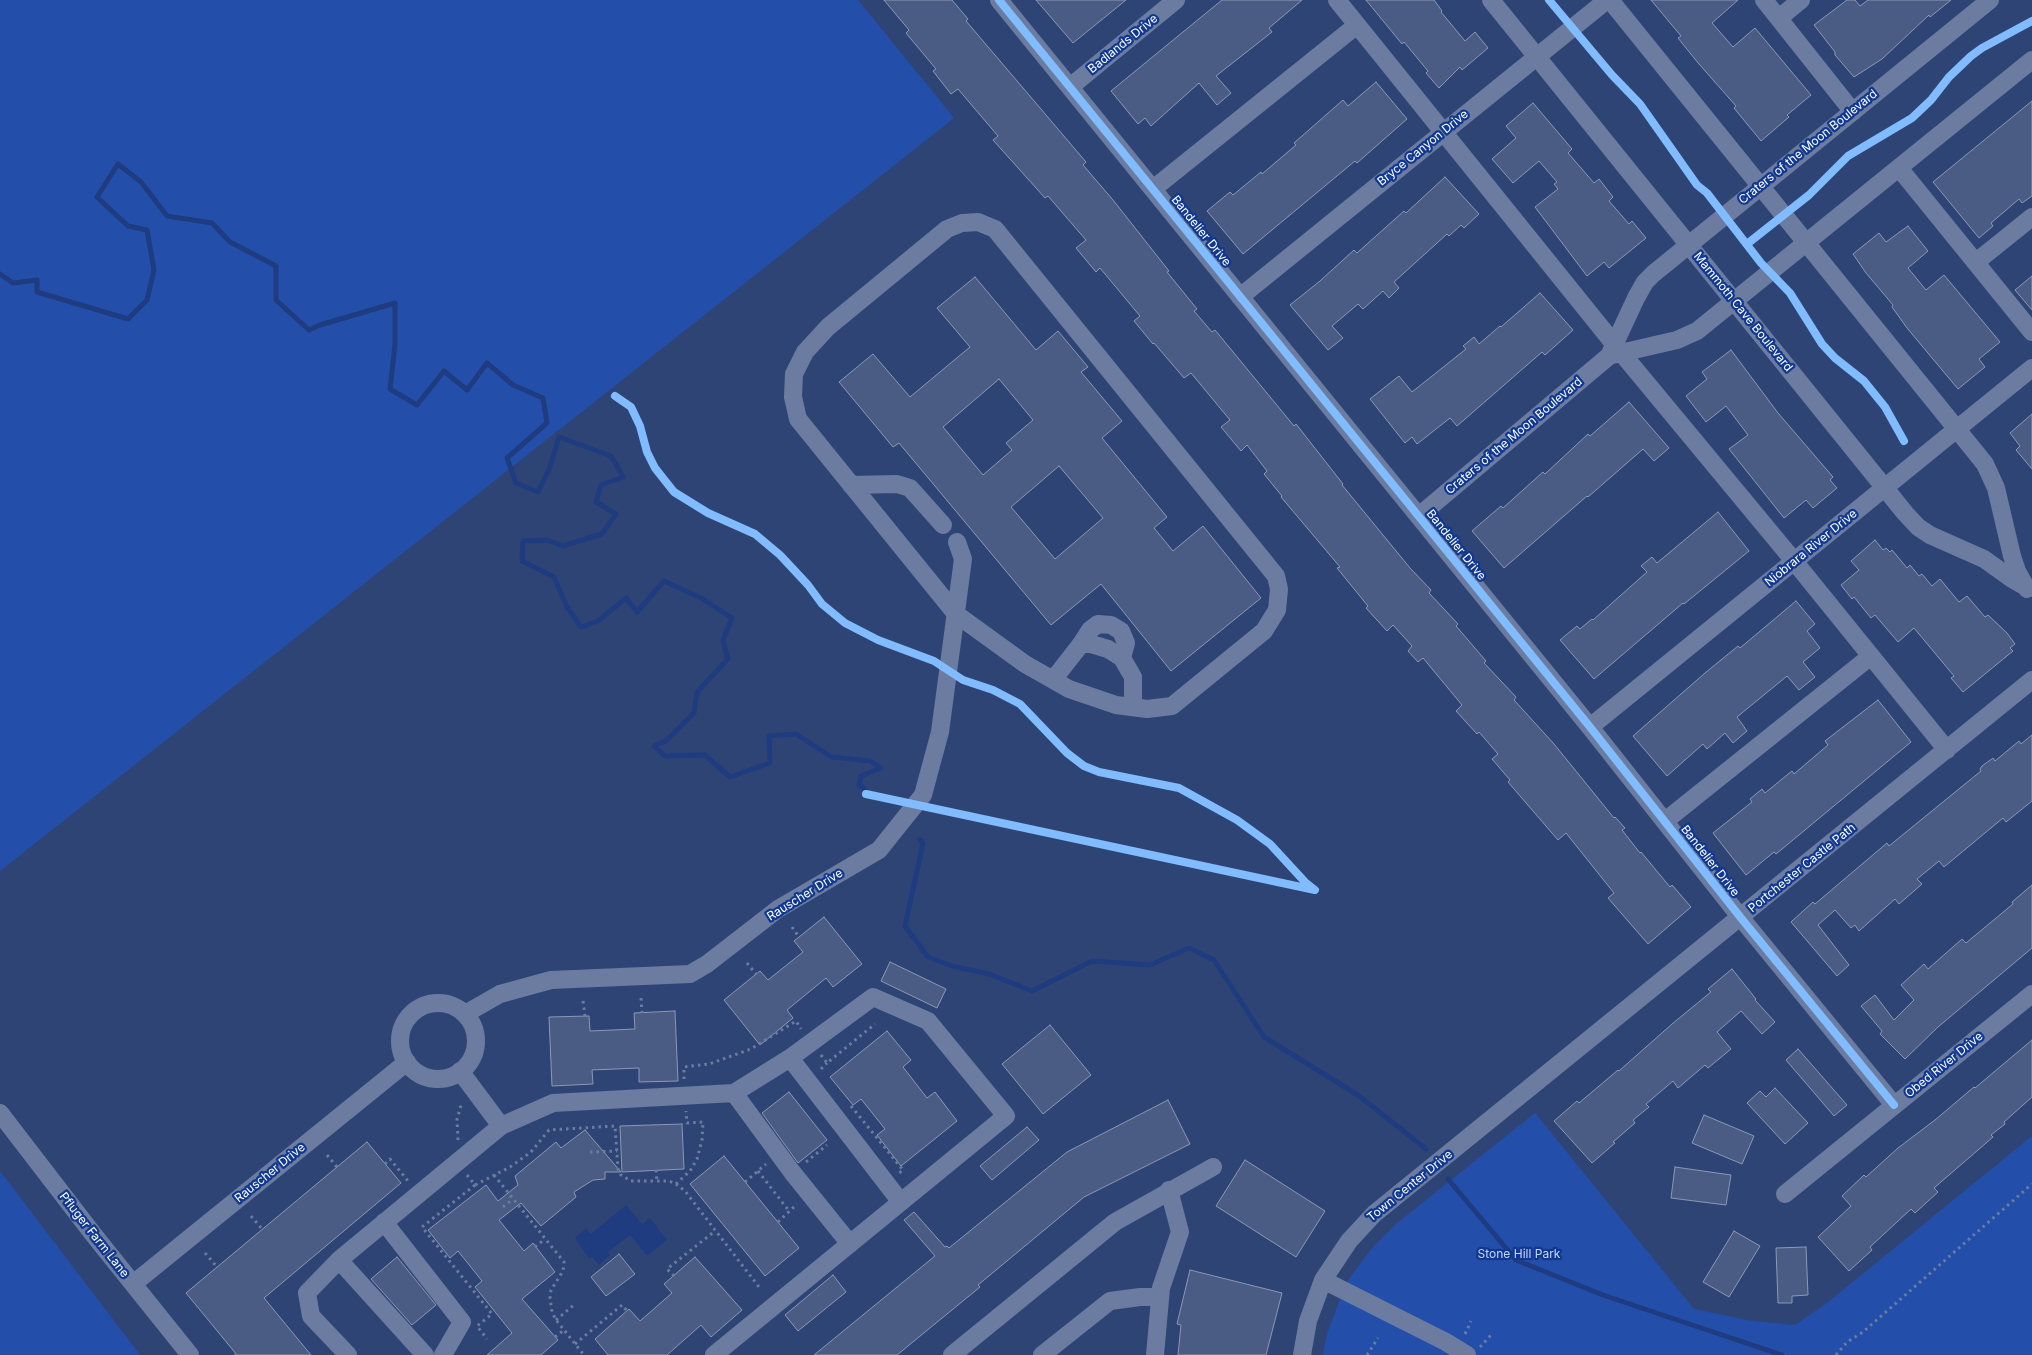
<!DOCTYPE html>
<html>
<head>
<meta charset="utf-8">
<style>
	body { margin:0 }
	canvas { display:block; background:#2e4475 }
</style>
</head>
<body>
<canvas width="2032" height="1355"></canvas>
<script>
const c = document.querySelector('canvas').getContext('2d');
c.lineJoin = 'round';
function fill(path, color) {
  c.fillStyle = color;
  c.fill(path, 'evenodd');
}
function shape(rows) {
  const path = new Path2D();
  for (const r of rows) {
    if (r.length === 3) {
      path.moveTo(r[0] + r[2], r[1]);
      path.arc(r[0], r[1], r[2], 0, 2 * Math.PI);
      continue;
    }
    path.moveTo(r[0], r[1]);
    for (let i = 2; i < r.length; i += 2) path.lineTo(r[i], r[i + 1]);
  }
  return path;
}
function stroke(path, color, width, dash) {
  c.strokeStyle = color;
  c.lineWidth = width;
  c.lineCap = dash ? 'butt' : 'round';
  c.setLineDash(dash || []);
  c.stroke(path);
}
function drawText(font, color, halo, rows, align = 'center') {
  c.font = font + ' Inter,sans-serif';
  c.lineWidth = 4.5;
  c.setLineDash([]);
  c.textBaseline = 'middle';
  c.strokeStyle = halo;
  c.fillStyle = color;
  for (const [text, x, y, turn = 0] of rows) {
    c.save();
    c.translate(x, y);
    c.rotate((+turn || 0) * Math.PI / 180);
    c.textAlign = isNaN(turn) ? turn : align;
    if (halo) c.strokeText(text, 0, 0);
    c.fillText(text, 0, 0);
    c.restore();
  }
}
fill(shape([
	[0,0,858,0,954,118,0,871],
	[1535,1113,1694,1309,1752,1321,1795,1325,1827,1303,2032,1136,2032,1355,1323,1355,1327,1334,1346,1283,1372,1248,1396,1224],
	[0,1171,140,1355,0,1355]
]), '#234fab');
fill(shape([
	[626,1205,642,1224,650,1218,667,1240,647,1256,630,1235,608,1252,610,1255,599,1265,592,1257,589,1258,575,1238,586,1228,591,1234]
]), '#1e3c7f');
stroke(shape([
	[0,274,13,283,37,280,37,292,128,319,147,300,154,270,147,230,128,226,97,197,118,164,141,182,167,216,212,223,230,242,276,266,276,300,309,330,320,325,395,303,395,344,390,389,417,405,444,371,467,390,487,363,513,385,543,398,547,423,507,458,516,483,538,492,550,467,559,437,611,456,623,477,601,485,596,502,616,514,602,534,563,546,548,540,523,541,522,561,554,577,567,607,581,627,598,621,626,598,637,612,664,581,703,599,732,618,723,640,728,659,697,692,694,713,666,741,654,746,665,756,705,755,730,777,770,763,769,736,796,734,831,757,870,761,881,768,861,776,859,785,864,788,866,794],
	[920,840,923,843,905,926,928,957,952,966,989,974,1032,991,1092,961,1150,965,1189,948,1214,960,1264,1037,1358,1095,1426,1149],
	[1448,1179,1516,1260,1603,1295,1782,1355]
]), '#1e3c7f', 5);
const building = shape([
	[884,0,952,0,968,19,966,21,1086,162,1083,165,1113,200,1169,271,1167,272,1197,309,1194,311,1212,332,1215,330,1294,426,1296,424,1343,484,1342,485,1410,568,1431,590,1429,593,1458,624,1456,626,1486,661,1484,663,1516,697,1514,700,1554,744,1614,818,1615,817,1625,828,1622,830,1640,853,1641,852,1670,887,1672,885,1691,907,1648,944,1608,898,1614,893,1566,833,1558,840,1508,782,1510,780,1492,759,1498,754,1479,732,1477,734,1456,711,1462,705,1423,658,1418,662,1408,651,1412,646,1393,625,1387,631,1366,608,1368,606,1337,568,1340,567,1281,497,1282,496,1264,474,1267,471,1247,445,1241,451,1221,427,1230,420,1191,373,1184,378,1154,343,1153,344,1134,321,1140,316,1100,268,1096,272,1076,248,1086,240,1048,196,1045,198,993,140,998,136,958,89,951,94,933,71,936,69,906,33,909,30,884,0],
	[1036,0,1126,0,1073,43,1036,0],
	[1222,0,1302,0,1269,28,1272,32,1216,76,1231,93,1217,105,1199,83,1151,126,1145,118,1138,124,1111,91,1222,0],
	[1366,0,1434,0,1442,11,1441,12,1465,41,1475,32,1488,48,1462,70,1460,67,1439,88,1426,73,1428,71,1404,42,1402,44,1366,0],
	[1651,0,1738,0,1712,23,1733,47,1755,28,1811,95,1787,115,1789,117,1761,141,1734,108,1736,106,1699,64,1678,38,1681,36,1651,0],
	[1847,0,1855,0,1860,6,1868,0,1951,0,1930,17,1929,15,1882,59,1854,77,1835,55,1835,52,1814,25,1847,0],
	[1376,82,1407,119,1357,163,1355,161,1243,254,1207,211,1230,192,1233,195,1261,172,1262,174,1296,145,1294,143,1343,100,1348,106,1376,82],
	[2032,101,2032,196,2022,203,2019,199,1991,223,1993,226,1979,238,1933,182,2032,101],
	[1533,103,1572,149,1568,153,1594,183,1599,179,1613,197,1609,201,1629,224,1632,221,1646,238,1609,268,1604,262,1587,276,1535,207,1558,189,1554,184,1557,182,1539,161,1513,183,1492,159,1516,138,1506,126,1533,103],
	[1445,177,1479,214,1464,228,1461,225,1449,236,1447,234,1394,282,1399,288,1389,298,1383,291,1363,309,1358,304,1332,326,1343,338,1328,350,1290,305,1320,281,1354,250,1357,253,1404,211,1406,213,1445,177],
	[1908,226,1928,251,1908,268,1926,290,1944,275,2000,342,1979,359,1985,367,1958,389,1907,328,1892,307,1893,305,1866,273,1853,254,1879,233,1886,242,1908,226],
	[2032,276,2032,310,2015,290,2032,276],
	[975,277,1036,350,1058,331,1088,367,1081,372,1122,421,1102,438,1167,517,1154,528,1173,551,1203,526,1261,598,1171,671,1101,584,1051,625,899,443,893,447,839,382,873,354,910,397,970,347,937,308,975,277],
	[999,379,1033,420,1006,443,1012,450,983,475,943,427,999,379],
	[1059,466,1103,518,1055,559,1011,507,1059,466],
	[1540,293,1573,330,1545,355,1542,352,1457,426,1450,418,1417,444,1412,437,1405,443,1370,399,1399,376,1412,392,1466,349,1463,346,1474,337,1479,344,1500,326,1501,327,1540,293],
	[1731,350,1778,413,1833,477,1830,480,1837,488,1813,508,1806,500,1784,518,1729,449,1748,435,1726,406,1706,422,1686,396,1707,379,1702,372,1731,350],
	[1629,402,1669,448,1654,461,1643,449,1588,497,1587,496,1504,568,1472,531,1501,506,1503,508,1543,472,1545,474,1588,434,1590,436,1629,402],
	[2032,414,2032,469,2016,450,2020,446,2010,433,2032,414],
	[1718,512,1749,551,1684,604,1683,603,1594,679,1560,640,1577,626,1580,629,1592,619,1593,620,1647,572,1641,566,1652,557,1657,563,1718,512],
	[1875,540,1883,550,1886,548,1890,552,1892,550,1907,568,1910,565,1919,576,1922,574,1932,586,1940,579,1959,602,1967,596,1985,617,1988,615,2007,633,2015,644,2010,648,2013,651,1963,692,1951,678,1954,676,1914,628,1898,642,1875,615,1871,618,1854,597,1852,599,1841,585,1859,570,1851,561,1875,540],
	[1796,601,1815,624,1807,631,1820,648,1803,662,1815,677,1799,690,1787,676,1737,717,1747,731,1733,743,1725,733,1707,749,1703,744,1667,776,1633,736,1705,673,1738,646,1740,648,1796,601],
	[1878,700,1911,742,1805,830,1776,854,1774,852,1746,875,1713,833,1752,802,1750,799,1762,789,1765,793,1792,771,1794,774,1828,745,1825,741,1878,700],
	[2032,735,2032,801,2006,822,2003,818,1944,867,1939,861,1917,879,1922,884,1899,904,1895,899,1859,931,1855,925,1851,928,1835,910,1818,925,1849,965,1837,976,1791,922,1813,902,1815,904,1887,843,1889,846,1981,771,1980,769,1982,766,1993,758,1995,761,2019,741,2021,744,2032,735],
	[2032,885,2032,948,1938,1027,1905,1059,1880,1034,1882,1031,1861,1006,1875,995,1894,1020,1914,1000,1901,985,1924,964,1928,969,1962,939,1966,943,2013,904,2012,902,2032,885],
	[824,917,862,964,833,987,826,978,787,1010,793,1018,760,1045,724,1000,760,971,768,980,803,952,794,941,824,917],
	[890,962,946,989,937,1008,881,981,890,962],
	[1732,969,1756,999,1755,1000,1775,1022,1762,1034,1741,1011,1717,1032,1731,1049,1708,1068,1705,1065,1678,1088,1673,1081,1646,1104,1649,1107,1633,1120,1635,1123,1613,1142,1615,1143,1592,1163,1554,1121,1577,1101,1579,1103,1618,1070,1619,1071,1672,1024,1711,992,1708,989,1732,969],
	[675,1011,678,1081,639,1082,639,1068,592,1070,593,1084,552,1086,549,1017,589,1016,590,1031,635,1029,634,1013,675,1011],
	[1050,1025,1091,1075,1043,1114,1002,1064,1050,1025],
	[887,1031,911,1060,903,1067,927,1098,935,1092,957,1121,901,1166,877,1135,885,1129,861,1099,853,1105,830,1077,887,1031],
	[2032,1040,2032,1097,2004,1122,2005,1124,1991,1135,1993,1137,1934,1188,1938,1192,1915,1213,1911,1209,1870,1247,1872,1250,1849,1271,1818,1237,1851,1206,1842,1196,1864,1175,1866,1177,1898,1148,1935,1120,1974,1087,1975,1088,2032,1040],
	[1798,1049,1847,1105,1834,1116,1786,1060,1798,1049],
	[1775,1088,1808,1123,1785,1144,1747,1103,1760,1091,1766,1097,1775,1088],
	[789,1092,827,1140,798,1163,762,1113,789,1092],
	[1168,1100,1190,1144,1084,1197,978,1285,980,1287,897,1355,814,1355,935,1256,904,1220,914,1212,945,1247,947,1246,949,1248,1067,1152,1168,1100],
	[1704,1115,1754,1136,1742,1164,1692,1143,1704,1115],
	[682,1124,684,1169,622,1172,620,1126,682,1124],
	[1027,1127,1039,1140,992,1180,980,1166,1027,1127],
	[585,1130,621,1172,605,1172,605,1179,593,1180,574,1192,576,1197,541,1226,521,1203,499,1220,524,1251,533,1243,555,1272,522,1299,558,1340,541,1355,487,1355,512,1333,475,1287,482,1281,458,1251,450,1258,428,1230,486,1185,498,1201,518,1185,515,1176,556,1142,561,1148,585,1130],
	[367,1142,401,1183,264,1298,311,1355,237,1355,186,1293,367,1142],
	[724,1156,799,1248,765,1276,690,1184,724,1156],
	[1245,1160,1325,1211,1296,1257,1216,1206,1245,1160],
	[1675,1167,1731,1175,1726,1205,1671,1198,1675,1167],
	[1734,1231,1760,1246,1729,1297,1703,1282,1734,1231],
	[1806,1247,1808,1295,1792,1296,1792,1303,1778,1303,1776,1248,1806,1247],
	[619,1254,635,1274,606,1296,591,1277,619,1254],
	[397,1257,436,1305,412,1325,371,1279,397,1257],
	[695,1257,742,1310,711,1337,701,1325,667,1355,608,1355,595,1339,629,1309,640,1321,672,1293,664,1284,695,1257],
	[1190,1270,1282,1293,1266,1355,1178,1355,1181,1325,1177,1324,1190,1270],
	[833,1275,846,1292,798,1331,785,1315,833,1275]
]);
fill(building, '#4a5c83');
stroke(building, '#8b98b6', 1);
stroke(shape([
	[792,927,799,937],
	[747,963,756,974],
	[641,998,642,1013],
	[583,1001,585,1016],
	[821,1055,827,1063,875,1024],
	[821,1069,827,1063],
	[684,1079,684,1067,709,1064,751,1049,796,1021,801,1029],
	[851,1106,903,1170,899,1173],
	[458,1140,457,1119,462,1102],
	[590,1152,617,1151],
	[327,1155,337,1167],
	[806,1162,827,1145],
	[385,1164,390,1159,408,1181],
	[656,1170,657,1182],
	[758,1171,789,1211],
	[467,1175,475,1185,510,1167,531,1152,549,1130,615,1126,618,1169,621,1175,631,1181,669,1181,676,1184,685,1191,759,1287],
	[494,1175,564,1262,563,1271,551,1290,550,1298,552,1312,556,1320,584,1355],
	[745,1182,766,1164],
	[676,1184,690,1171,697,1159,702,1140,703,1122,687,1123,686,1111],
	[475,1185,422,1227,492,1314,477,1326,487,1339],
	[503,1207,513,1199],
	[251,1216,262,1229],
	[778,1222,797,1204],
	[535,1247,545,1239],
	[205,1253,217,1267],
	[674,1276,667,1269,715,1231],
	[556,1320,575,1304],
	[1465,1334,1471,1321],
	[555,1337,564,1330],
	[575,1344,622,1305,627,1311],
	[1480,1347,1491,1335],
	[235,1355,236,1354],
	[1367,1355,1378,1338],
	[1836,1355,1847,1342,1863,1332,2032,1184]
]), '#6b7ca0', 3, [2.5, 4]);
stroke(shape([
	[999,0,1590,727,1741,918,1894,1105],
	[1337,0,1615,345,1794,561,1947,750],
	[1491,0,1905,513,1918,527,1930,535,1984,559,2012,579,2026,587],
	[1610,0,1985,464,1996,488,2012,556,2017,571,2027,589],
	[1764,0,1853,112],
	[1779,18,1801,0],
	[1070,87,1176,0],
	[1899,168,2032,332],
	[1153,189,1357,25],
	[978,222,995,229,1276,576,1279,589,1277,610,1264,631,1172,706,1147,709,1116,705,1069,689,1025,664,956,614,798,419,793,397,794,374,805,352,828,327,947,229,962,223,978,222],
	[1976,262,2032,217],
	[1240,297,1607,0],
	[1612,355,1677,340,1697,331,2032,60],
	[851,485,897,484,910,488,943,525],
	[1419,516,1609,356,1636,298,1645,282,1653,274,1990,0],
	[1081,644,1090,630,1098,624,1111,625,1121,631,1126,643,1122,658],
	[1053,680,1081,644,1091,644,1108,649,1122,658,1133,677,1133,707],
	[1590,727,2032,368],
	[1665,821,1871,656],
	[438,1041,38],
	[465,1014,500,994,551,980,690,974,707,964,778,909,879,850,923,795,940,732,963,559,957,542],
	[790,1058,900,1201],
	[460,1071,501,1126],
	[734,1093,792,1172,850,1244],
	[0,1113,93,1234,190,1355],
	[1785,1194,2032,994],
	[384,1222,462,1322,443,1355],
	[339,1260,425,1355],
	[1323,1280,1446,1342,1467,1355],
	[133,1284,407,1062],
	[348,1355,311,1316,307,1293,339,1260,501,1126,553,1103,734,1093,790,1058,873,997,928,1021,1006,1116,714,1355],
	[952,1355,1115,1222,1213,1167],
	[1042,1355,1110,1301,1140,1297,1160,1297],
	[1155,1355,1161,1288,1180,1232,1169,1190],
	[1302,1355,1308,1321,1323,1280,1349,1241,1374,1214,2032,680]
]), '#6b7ca0', 18);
stroke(shape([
	[999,0,1590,727,1741,918,1894,1105],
	[1549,0,1612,75,1640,104,1697,185,1707,193,1761,263,1790,293,1822,344,1835,358,1864,381,1885,407,1904,441],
	[1747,244,1809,195,1848,156,1912,118,1931,100,1949,77,1971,56,1982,48,2032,21],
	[615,396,631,407,640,426,647,452,655,468,674,492,708,513,755,534,780,555,808,585,822,604,845,623,878,640,934,661,963,680,993,690,1020,704,1067,753,1084,766,1099,772,1179,788,1237,820,1270,844,1305,882,1315,890,866,794]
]), '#80bcff', 8);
drawText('12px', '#fff', '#103893', [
	["Badlands Drive",1123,44,-39],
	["Craters of the Moon Boulevard",1808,147,-39],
	["Bryce Canyon Drive",1423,148,-39],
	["Bandelier Drive",1201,231,51],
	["Mammoth Cave Boulevard",1743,312,51],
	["Craters of the Moon Boulevard",1514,436,-40],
	["Bandelier Drive",1456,545,51],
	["Niobrara River Drive",1811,548,-39],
	["Bandelier Drive",1710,861,52],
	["Portchester Castle Path",1802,868,-39],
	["Rauscher Drive",805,895,-32],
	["Obed River Drive",1944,1065,-39],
	["Rauscher Drive",270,1173,-39],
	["Town Center Drive",1410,1186,-39],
	["Pfluger Farm Lane",94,1235,52]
]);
drawText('12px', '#c4d7fe', '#103893', [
	["Stone Hill Park",1519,1254]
]);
</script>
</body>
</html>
